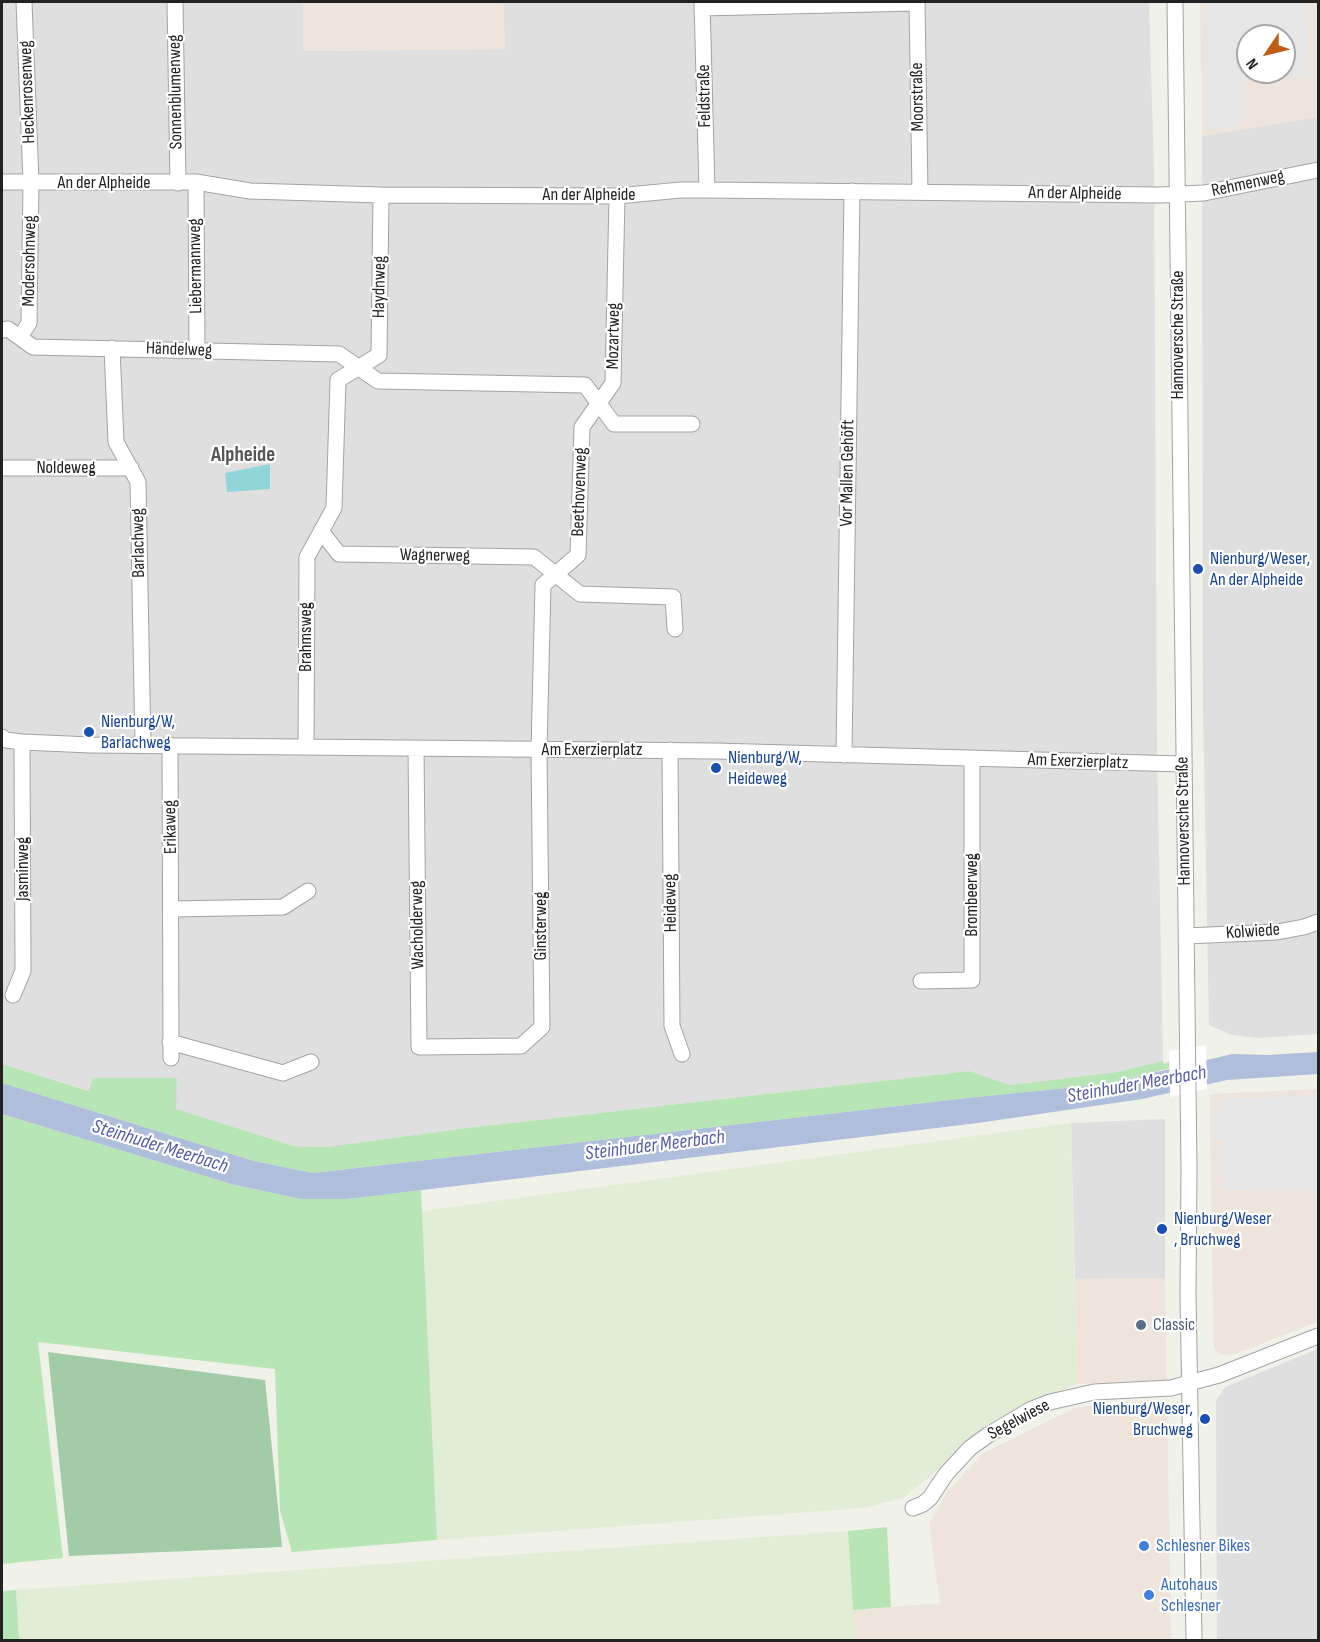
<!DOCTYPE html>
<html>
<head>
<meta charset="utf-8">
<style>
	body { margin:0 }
	#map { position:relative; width:1320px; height:1642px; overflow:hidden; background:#f0f1e9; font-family:"Sofia Sans Condensed",sans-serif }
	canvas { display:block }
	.frame { position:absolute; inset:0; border:3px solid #222; pointer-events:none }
	.north { position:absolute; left:1236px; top:24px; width:60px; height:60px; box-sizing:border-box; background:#fff; border:2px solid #a7a7a7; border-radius:50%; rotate:235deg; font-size:16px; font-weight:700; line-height:24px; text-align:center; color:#222 }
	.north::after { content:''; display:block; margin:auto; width:21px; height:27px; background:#c05c14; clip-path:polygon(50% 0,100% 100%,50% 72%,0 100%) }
</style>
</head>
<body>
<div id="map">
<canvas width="1320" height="1642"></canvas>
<div class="frame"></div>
<div class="north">N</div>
</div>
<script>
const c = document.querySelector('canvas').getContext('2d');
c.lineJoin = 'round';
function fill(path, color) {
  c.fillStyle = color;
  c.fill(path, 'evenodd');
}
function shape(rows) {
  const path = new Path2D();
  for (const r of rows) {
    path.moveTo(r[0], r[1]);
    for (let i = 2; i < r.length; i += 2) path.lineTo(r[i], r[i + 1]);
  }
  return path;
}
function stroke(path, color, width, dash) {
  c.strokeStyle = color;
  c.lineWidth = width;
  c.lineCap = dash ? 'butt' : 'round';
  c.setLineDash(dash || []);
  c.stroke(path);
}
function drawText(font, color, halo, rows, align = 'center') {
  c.font = font + ' "Sofia Sans Condensed",sans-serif';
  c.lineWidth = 4.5;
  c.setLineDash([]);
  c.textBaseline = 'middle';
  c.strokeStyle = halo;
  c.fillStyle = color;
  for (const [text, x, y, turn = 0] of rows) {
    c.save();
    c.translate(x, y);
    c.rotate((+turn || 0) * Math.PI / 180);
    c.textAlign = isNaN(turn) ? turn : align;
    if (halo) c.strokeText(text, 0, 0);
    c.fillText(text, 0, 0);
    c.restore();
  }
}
fill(shape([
	[2,2,303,2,304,51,505,49,503,2,1149,2,1154,171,1157,750,1163,1061,1117,1072,1010,1085,968,1071,467,1128,326,1147,294,1146,175,1109,177,1078,90,1091,2,1064],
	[1318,117,1318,1034,1257,1038,1232,1035,1209,1025,1203,709,1202,136],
	[1165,1119,1165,1278,1075,1279,1071,1123],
	[1318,1349,1318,1638,1312,1640,1217,1640,1216,1401,1225,1387]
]), '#e0dfdf');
fill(shape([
	[303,2,503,2,505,49,303,51],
	[1200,2,1318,2,1318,117,1202,136],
	[1248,36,1284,36,1284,72,1248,72],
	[1318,1089,1318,1322,1235,1354,1222,1355,1214,1349,1209,1094],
	[1165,1278,1167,1380,1077,1384,1075,1279],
	[1167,1399,1171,1640,856,1640,853,1610,940,1603,929,1524,947,1492,983,1453,1077,1407]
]), '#efe4db');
fill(shape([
	[1071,1123,1077,1384,1027,1404,997,1420,968,1439,933,1474,903,1498,863,1508,437,1540,422,1211],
	[848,1531,856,1640,19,1640,16,1590]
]), '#e2edd7');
fill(shape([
	[1163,1061,1164,1064,1170,1061,1170,1068,1107,1084,976,1097,313,1173,254,1161,2,1083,2,1064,89,1091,93,1078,177,1078,176,1109,294,1146,326,1147,467,1128,969,1071,1010,1085,1117,1072],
	[2,1114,231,1184,300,1199,348,1199,421,1190,437,1540,292,1552,280,1511,275,1369,38,1342,63,1558,2,1564],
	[887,1527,891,1607,853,1610,848,1531],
	[16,1590,19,1640,2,1640,2,1591]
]), '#b8e5b5');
fill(shape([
	[48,1352,265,1380,282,1547,69,1556]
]), '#a2cca8');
fill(shape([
	[270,464,270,489,227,492,225,473]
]), '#90d5d8');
fill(shape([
	[1243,2,1306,2,1310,77,1242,79,1243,126,1207,130,1206,3],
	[1248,36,1284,36,1284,72,1248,72],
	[1318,1095,1318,1189,1223,1190,1222,1140,1213,1140,1212,1111,1222,1110,1222,1099]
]), '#e6e6e6');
fill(shape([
	[1318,1052,1318,1074,1227,1080,1142,1099,978,1123,348,1199,300,1199,231,1184,2,1114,2,1083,254,1161,313,1173,976,1097,1107,1084,1232,1054,1267,1055]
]), '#afbeda');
fill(shape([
	[1206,1045,1207,1089,1170,1097,1169,1051]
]), '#fff');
const minor = shape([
	[175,2,178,183],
	[702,2,707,190],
	[917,2,920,192],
	[1175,2,1189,1168,1188,1294,1194,1640],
	[702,8,917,3],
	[2,182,196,182,250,191,381,195,617,196,681,190,707,190,1159,195,1204,193,1318,170],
	[196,182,197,350],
	[2,330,8,329,33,347,339,354,378,381,585,385,614,424,692,424],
	[20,337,29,323,31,182,24,2],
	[112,348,116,442,138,482,143,745],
	[2,468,131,468],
	[321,531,339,554,534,557,580,594,673,597,675,629],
	[2,737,6,740,22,742,91,745,716,751,1183,764],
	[170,745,171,1058],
	[306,747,307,557,334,508,338,380,379,355,381,195],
	[416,748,419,1047,521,1046,542,1027,539,750,543,585,578,555,582,427,613,383,617,196],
	[670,750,672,1026,682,1054],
	[844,755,852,191],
	[172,909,283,907,308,891],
	[1186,936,1277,932,1304,927,1318,922],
	[921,981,972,980,972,759],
	[13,995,23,971,22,742],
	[170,1042,283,1073,311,1062],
	[913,1508,923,1504,930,1498,946,1474,970,1448,988,1435,1030,1410,1050,1402,1094,1392,1171,1388,1189,1383,1219,1375,1318,1336]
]);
stroke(minor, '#a3a3a3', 17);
stroke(minor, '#fff', 15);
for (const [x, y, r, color] of [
	[1198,569,6,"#1a4fb4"],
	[89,732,6,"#1a4fb4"],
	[716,768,6,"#1a4fb4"],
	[1162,1229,6,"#1a4fb4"],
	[1141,1325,6,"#5c6f8a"],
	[1205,1419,6,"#1a4fb4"],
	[1144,1546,6,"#3f7fe0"],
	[1149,1595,6,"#3f7fe0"]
]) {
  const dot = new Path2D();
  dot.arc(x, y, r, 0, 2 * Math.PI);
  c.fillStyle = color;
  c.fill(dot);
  stroke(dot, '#fff', 2);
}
drawText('18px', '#222', '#fff', [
	["Heckenrosenweg",28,92,-92],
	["Sonnenblumenweg",176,92,-91],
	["Feldstraße",705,96,-91],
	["Moorstraße",918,97,-91],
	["An der Alpheide",104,183],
	["Rehmenweg",1248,184,-12],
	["An der Alpheide",1075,194,1],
	["An der Alpheide",589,195],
	["Modersohnweg",30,261,-89],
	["Liebermannweg",196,266,-91],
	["Haydnweg",380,287,-89],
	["Hannoversche Straße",1178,335,-90],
	["Mozartweg",614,336,-89],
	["Händelweg",179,350,2],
	["Noldeweg",66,468],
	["Vor Mallen Gehöft",848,473,-89],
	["Beethovenweg",580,492,-88],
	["Barlachweg",139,543,-91],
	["Wagnerweg",435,556,1],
	["Brahmsweg",306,637,-90],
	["Am Exerzierplatz",592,750],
	["Am Exerzierplatz",1078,762,2],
	["Hannoversche Straße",1184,821,-91],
	["Erikaweg",171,827,-91],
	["Jasminweg",23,869,-90],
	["Brombeerweg",972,895,-90],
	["Heideweg",671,903,-91],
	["Wacholderweg",418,925,-91],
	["Ginsterweg",541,926,-90],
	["Kolwiede",1253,932,-4],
	["Segelwiese",1019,1420,-28]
]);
drawText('18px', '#164399', '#fff', [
	["Nienburg/Weser,",1210,559],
	["An der Alpheide",1210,580],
	["Nienburg/W,",101,722],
	["Barlachweg",101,743],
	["Nienburg/W,",728,758],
	["Heideweg",728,779],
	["Nienburg/Weser",1174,1219],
	[", Bruchweg",1174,1240],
	["Nienburg/Weser,",1193,1409,"right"],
	["Bruchweg",1193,1430,"right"]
], 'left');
drawText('18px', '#4e5e75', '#fff', [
	["Classic",1153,1325]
], 'left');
drawText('18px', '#366cbe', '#fff', [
	["Schlesner Bikes",1156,1546],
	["Autohaus",1161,1585],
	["Schlesner",1161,1606]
], 'left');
drawText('italic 20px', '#565da9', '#fff', [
	["Steinhuder Meerbach",1137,1085,-10],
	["Steinhuder Meerbach",655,1146,-7],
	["Steinhuder Meerbach",160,1147,17]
]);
drawText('bold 21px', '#555', '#fff', [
	["Alpheide",243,456]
]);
</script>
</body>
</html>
